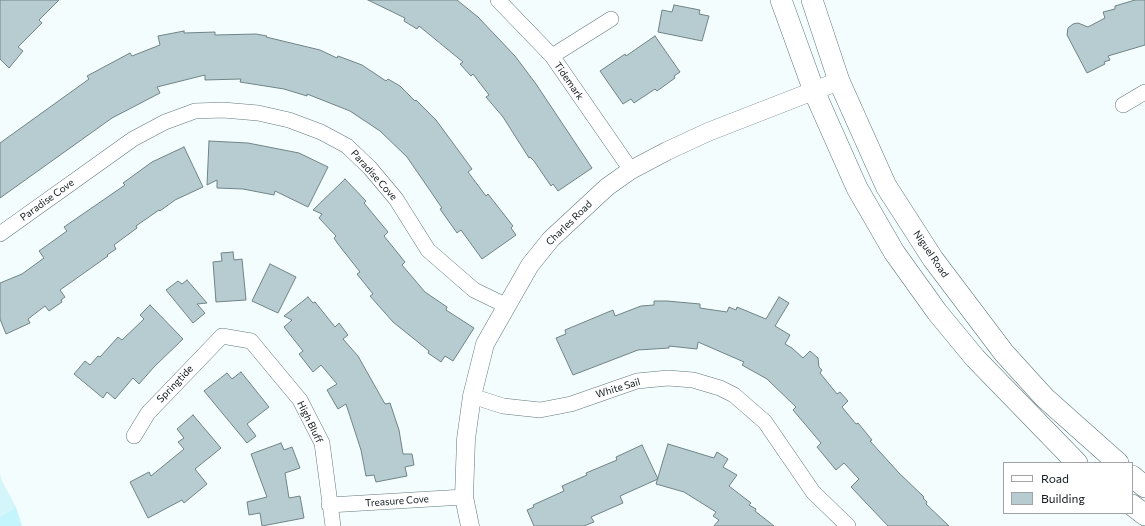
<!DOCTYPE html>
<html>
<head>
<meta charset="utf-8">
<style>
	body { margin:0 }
	#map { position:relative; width:1145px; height:526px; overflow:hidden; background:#f4fdfe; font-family:Commissioner,sans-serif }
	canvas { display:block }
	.legend { position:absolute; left:1003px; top:462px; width:130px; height:52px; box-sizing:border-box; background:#fff; border:1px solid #9fa3a3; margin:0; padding:5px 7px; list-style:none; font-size:12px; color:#10181a }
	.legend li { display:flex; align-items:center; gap:8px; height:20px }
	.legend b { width:20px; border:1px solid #9fa3a3 }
</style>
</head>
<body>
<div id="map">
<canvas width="1145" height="526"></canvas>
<ul class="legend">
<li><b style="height:5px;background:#fff"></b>Road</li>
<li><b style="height:11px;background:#b6ccd0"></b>Building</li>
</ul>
</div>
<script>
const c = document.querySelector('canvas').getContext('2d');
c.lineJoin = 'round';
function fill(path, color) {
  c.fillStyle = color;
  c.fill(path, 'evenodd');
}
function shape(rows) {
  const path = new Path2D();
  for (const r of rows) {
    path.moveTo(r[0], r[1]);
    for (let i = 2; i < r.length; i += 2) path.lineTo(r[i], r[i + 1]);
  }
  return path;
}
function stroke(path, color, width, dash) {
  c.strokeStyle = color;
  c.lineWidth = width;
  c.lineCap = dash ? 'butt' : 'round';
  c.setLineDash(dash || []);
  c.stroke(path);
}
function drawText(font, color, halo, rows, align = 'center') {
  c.font = font + ' Commissioner,sans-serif';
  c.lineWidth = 3;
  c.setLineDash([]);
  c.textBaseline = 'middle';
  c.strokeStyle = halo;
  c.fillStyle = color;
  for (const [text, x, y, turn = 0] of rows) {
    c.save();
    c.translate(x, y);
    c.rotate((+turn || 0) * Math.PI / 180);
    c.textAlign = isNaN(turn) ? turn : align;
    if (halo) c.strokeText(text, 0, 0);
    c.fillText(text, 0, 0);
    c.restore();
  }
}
fill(shape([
	[0,474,2,481,16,507,0,517]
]), '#d4f5fa');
fill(shape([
	[16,507,22,526,0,526,0,517]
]), '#c5f5fc');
const building = shape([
	[0,0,59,0,39,20,42,23,18,47,23,51,9,68,0,59,0,0],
	[368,0,457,0,478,17,515,56,536,84,592,168,558,191,553,184,551,186,534,161,530,157,529,158,503,117,486,97,489,95,473,74,471,76,460,64,463,62,419,26,417,29,404,21,405,18,368,0],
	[1135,0,1145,0,1145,45,1108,56,1110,60,1104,62,1105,64,1087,73,1067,35,1068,28,1073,24,1078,23,1088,27,1105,18,1103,12,1115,9,1115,6,1135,0],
	[674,5,700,10,699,14,709,16,702,41,658,32,662,10,672,12,674,5],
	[184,31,184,33,215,32,215,35,256,34,267,36,266,37,320,50,337,58,338,56,362,65,386,81,388,79,400,86,415,101,416,100,436,120,472,169,468,172,486,196,488,194,513,226,511,228,516,235,482,259,461,230,457,233,440,209,442,208,407,157,380,131,350,111,307,94,307,96,284,89,240,82,241,79,205,80,205,75,157,87,160,93,112,118,0,198,0,143,89,79,87,76,130,53,132,56,160,45,158,36,184,31],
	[655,36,680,72,674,76,675,78,657,91,655,89,634,103,631,99,623,104,600,71,625,54,626,56,655,36],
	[209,141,248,143,299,153,328,167,308,207,275,191,274,195,243,189,217,188,217,180,207,185,209,141],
	[184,147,203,187,175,200,160,211,159,210,136,226,137,228,114,245,116,249,107,255,108,256,60,290,65,297,61,300,62,302,49,311,45,306,28,319,30,323,6,334,0,319,0,283,22,274,44,258,39,251,67,231,64,227,125,185,123,183,152,162,184,147],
	[345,179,366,201,364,203,388,232,384,236,405,262,402,265,425,292,447,307,446,310,474,328,453,361,445,356,441,362,428,353,429,351,393,322,370,296,373,294,357,274,360,272,338,244,334,238,336,236,319,218,322,214,313,210,345,179],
	[233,252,234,260,242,259,246,300,216,302,213,262,222,261,221,253,233,252],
	[270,264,296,277,278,313,252,301,270,264],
	[187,280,207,303,197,304,205,313,193,323,166,290,178,281,182,284,187,280],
	[308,297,313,303,315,302,335,327,339,323,348,335,343,339,358,356,385,404,390,403,399,430,403,454,412,454,414,465,405,467,407,476,376,482,374,475,366,476,361,450,346,404,338,409,327,390,337,384,321,365,313,372,299,354,303,351,284,327,292,320,284,316,308,297],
	[779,297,789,303,775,326,790,335,785,344,792,348,803,358,810,351,818,358,819,367,822,370,820,373,837,394,840,392,848,401,842,407,856,424,858,423,872,440,870,441,899,473,924,497,923,498,927,502,926,504,949,526,888,526,851,487,859,479,844,463,836,470,817,447,821,443,793,410,796,407,767,379,742,365,744,362,698,342,697,349,669,346,669,348,638,350,573,375,556,338,566,334,565,330,613,310,615,316,641,306,654,305,654,301,667,301,700,304,700,308,727,312,729,307,736,310,737,307,766,319,779,297],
	[150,305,183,339,154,367,139,384,133,378,115,399,107,392,103,398,74,374,85,361,90,365,98,356,100,357,118,337,122,340,144,319,140,315,150,305],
	[241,372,269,407,247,424,256,436,247,443,204,391,227,373,232,379,241,372],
	[193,415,221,448,195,469,207,484,184,503,182,500,148,518,130,482,149,472,151,476,184,449,178,442,184,438,177,429,193,415],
	[281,443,284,450,292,447,300,468,285,473,289,498,300,496,304,518,262,526,260,513,249,515,247,502,267,497,251,454,281,443],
	[668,444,714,458,717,452,728,459,723,467,737,475,729,486,751,503,749,505,756,509,755,511,774,526,714,526,719,520,713,516,716,512,684,492,656,484,668,444],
	[642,445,658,479,620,496,623,503,591,517,594,522,584,526,534,526,527,510,534,507,533,505,564,491,562,486,587,475,586,473,617,460,616,457,642,445]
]);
fill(building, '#b6ccd0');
stroke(building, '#6f8487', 1);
const minor = shape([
	[498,0,552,56,631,170],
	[552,56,611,19],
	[1123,105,1145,92],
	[0,234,133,139,165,122,195,111,223,110,258,113,289,120,321,132,347,146,370,168,396,199,428,250,474,290,507,306],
	[472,396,503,406,540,410,571,404,637,381,668,378,693,380,720,388,734,395,765,422,813,492,848,526],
	[134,436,148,413,222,336,251,341,300,400,322,443,333,526],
	[329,505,464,497]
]);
const tertiary = shape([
	[470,526,464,497,466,439,472,396,485,344,530,265,551,239,607,187,631,170,667,151,708,132,839,81]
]);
const secondary = shape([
	[781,0,814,91,857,188,894,252,937,312,975,358,1077,463],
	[812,0,839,81,886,186,933,259,1004,353,1045,398,1118,463],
	[1132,476,1145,487],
	[1132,505,1145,515]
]);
stroke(minor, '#63787b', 16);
stroke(tertiary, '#63787b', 19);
stroke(secondary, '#63787b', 22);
stroke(minor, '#fff', 15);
stroke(tertiary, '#fff', 18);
stroke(secondary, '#fff', 21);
drawText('10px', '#10181a', '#fff', [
	["Tidemark",569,81,55],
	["Paradise Cove",374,175,48],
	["Paradise Cove",47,200,-36],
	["Charles Road",569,223,-44],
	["Niguel Road",931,254,56],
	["Springtide",175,384,-46],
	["White Sail",618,388,-17],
	["High Bluff",310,422,64],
	["Treasure Cove",397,501,-4]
]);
</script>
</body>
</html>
